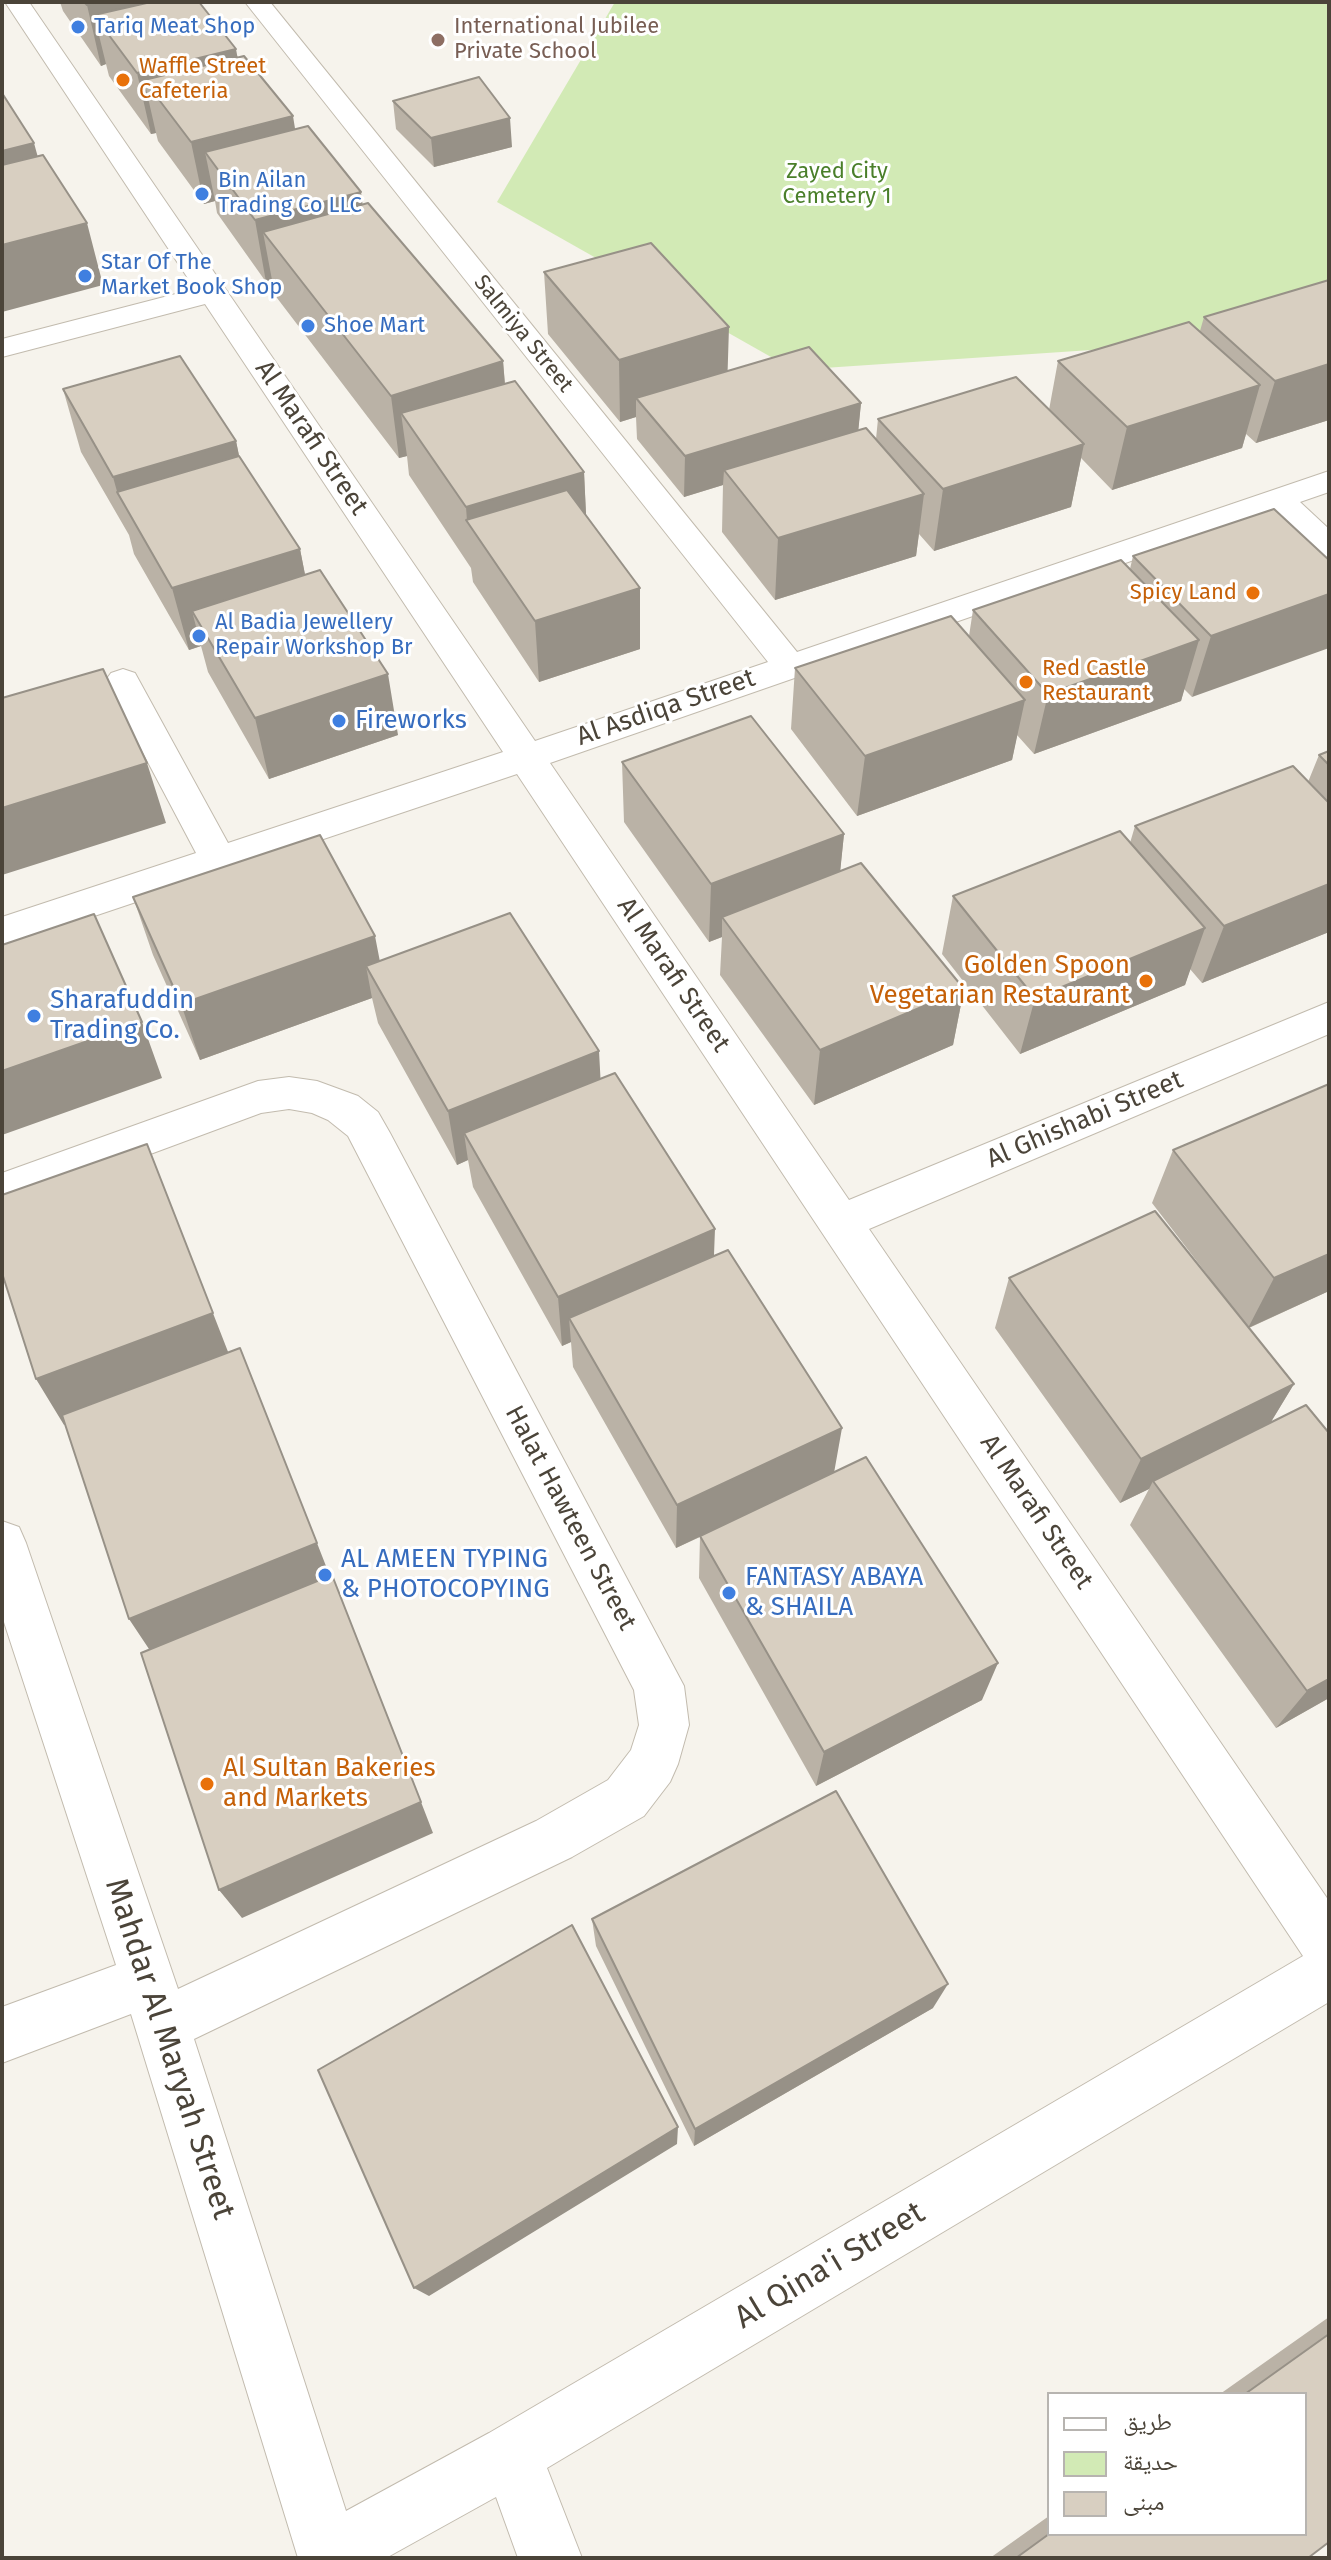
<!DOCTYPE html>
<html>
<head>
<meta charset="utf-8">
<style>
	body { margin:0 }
	#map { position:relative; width:1331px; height:2560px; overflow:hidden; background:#f6f3ec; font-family:"Fira Sans","Noto Naskh Arabic",sans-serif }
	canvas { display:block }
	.frame { position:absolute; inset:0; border:4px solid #4b4439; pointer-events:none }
	.legend { position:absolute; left:1047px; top:2392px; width:260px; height:144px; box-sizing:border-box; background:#fff; border:2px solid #b7b4b0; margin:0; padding:10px 14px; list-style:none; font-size:24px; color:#4b4439 }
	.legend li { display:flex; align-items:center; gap:16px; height:40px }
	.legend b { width:40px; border:2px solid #b7b4b0 }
</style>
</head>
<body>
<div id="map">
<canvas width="1331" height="2560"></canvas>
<div class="frame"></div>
<ul class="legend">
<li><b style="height:10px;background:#fff"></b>طريق</li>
<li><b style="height:22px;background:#d2eab5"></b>حديقة</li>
<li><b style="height:22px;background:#d8cfc1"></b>مبنى</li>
</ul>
</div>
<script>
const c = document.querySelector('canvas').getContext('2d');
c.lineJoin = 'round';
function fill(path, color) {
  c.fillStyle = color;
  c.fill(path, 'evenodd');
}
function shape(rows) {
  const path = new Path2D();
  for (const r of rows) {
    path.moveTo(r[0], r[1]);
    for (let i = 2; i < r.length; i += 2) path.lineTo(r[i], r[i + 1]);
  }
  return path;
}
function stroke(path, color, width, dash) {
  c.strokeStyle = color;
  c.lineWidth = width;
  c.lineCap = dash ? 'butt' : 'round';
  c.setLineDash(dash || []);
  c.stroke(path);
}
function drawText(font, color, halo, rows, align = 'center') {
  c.font = font + ' "Fira Sans",sans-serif';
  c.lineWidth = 6;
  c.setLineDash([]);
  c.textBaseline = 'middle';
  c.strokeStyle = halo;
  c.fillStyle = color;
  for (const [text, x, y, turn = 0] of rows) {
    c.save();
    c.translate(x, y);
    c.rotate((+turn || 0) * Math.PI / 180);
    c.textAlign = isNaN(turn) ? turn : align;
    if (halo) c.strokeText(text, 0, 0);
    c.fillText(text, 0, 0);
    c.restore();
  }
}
fill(shape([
	[615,2,1329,2,1329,334,794,370,497,202]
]), '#d2eab5');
const minor = shape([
	[5,2,29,2,535,741,768,662,245,2,270,2,797,652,1329,471,1329,492,1300,502,1329,529,1329,558,1317,554,1272,512,550,763,849,1200,1329,1002,1329,1034,869,1229,1329,1901,1329,2002,547,2468,582,2558,518,2558,496,2497,386,2558,298,2558,131,2014,2,2063,2,2007,116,1965,2,1616,2,1521,19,1527,26,1543,178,1989,536,1821,608,1780,631,1750,639,1725,634,1690,348,1136,328,1120,312,1113,289,1109,261,1113,2,1209,2,1173,258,1081,289,1077,317,1081,358,1096,378,1112,390,1133,684,1686,689,1725,678,1764,670,1782,644,1816,572,1857,194,2039,346,2511,489,2433,1303,1956,517,774,2,947,2,917,196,853,105,681,111,673,123,669,135,673,228,843,503,752,205,304,2,357,2,339,195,289,5,2]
]);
stroke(minor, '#c2bbae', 2);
fill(minor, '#fff');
fill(shape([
	[60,2,199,2,238,57,295,129,503,361,505,384,584,472,586,516,640,588,640,649,539,682,473,582,471,568,409,475,407,456,399,458,274,294,272,280,266,282,217,213,215,201,204,204,158,141,156,133,151,134,109,76,106,64,101,66,63,11],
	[393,101,512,147,434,167,396,129],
	[544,272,728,371,861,403,858,431,876,439,878,419,1049,410,1058,361,1200,331,1204,317,1329,280,1329,420,1256,443,1246,434,1242,448,1112,490,1081,458,1071,507,934,551,919,534,916,556,775,600,722,532,723,485,684,497,637,439,636,417,620,422,548,334],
	[63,389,236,441,239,456,300,549,305,575,398,735,269,779,208,672,201,646,189,650,134,554,129,535,81,452],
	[1274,509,1192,697,1184,689,1181,701,1034,754,1017,735,1012,760,857,816,791,729,795,668,969,636,973,610,1130,569,1133,556],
	[1329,751,1329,932,1202,983,1190,969,1185,985,1020,1054,942,954,953,896,1130,843,1135,826,1308,782,1319,755],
	[622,762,844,834,840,871,964,989,953,1045,814,1105,720,975,722,937,709,942,624,822],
	[133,897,380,961,600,1079,714,1256,834,1473,982,1700,816,1786,699,1578,700,1537,676,1548,573,1367,571,1342,562,1346,473,1187,468,1160,457,1165,378,1023,372,998,200,1060,153,955],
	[1329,1084,1329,1291,1249,1328,1294,1384,1271,1422,1329,1433,1329,1698,1276,1728,1130,1525,1149,1489,1120,1503,995,1328,1009,1278,1209,1277,1152,1203,1173,1150],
	[592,1919,933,2008,694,2146,596,1946],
	[1329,2317,1329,2542,1308,2558,990,2558,1049,2516,1049,2534,1305,2394,1220,2394]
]), '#bab2a6');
fill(shape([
	[100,2,187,2,94,15,106,64,101,66,87,5],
	[236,49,247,110,144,80,156,133,151,134,137,73],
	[293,116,303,178,205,152,215,201,204,204,191,142],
	[510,118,512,147,434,167,431,138],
	[34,143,51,205,2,217,2,151],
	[361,192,369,254,263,232,272,280,266,282,255,220],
	[87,223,103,285,2,312,2,245],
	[729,327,727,390,636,398,636,417,620,422,619,360],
	[503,361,508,424,401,413,407,456,399,458,391,396],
	[1329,364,1329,420,1256,443,1275,381],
	[1260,385,1242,448,1112,490,1127,427],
	[861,403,857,444,724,470,723,485,684,497,685,456],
	[236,441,249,503,118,495,113,477],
	[1084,444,1071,507,934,551,943,489],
	[584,472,587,534,467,521,466,507],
	[924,494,916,556,775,600,778,538],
	[300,549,312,610,192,611,201,646,189,650,172,588],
	[640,588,640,649,539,682,535,621],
	[1329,594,1329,648,1192,697,1211,636],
	[1199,640,1181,701,1034,754,1048,694],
	[388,674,398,735,269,779,255,718],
	[1025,700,1012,760,857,816,865,756],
	[147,763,166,823,2,875,2,808],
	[844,834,838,893,722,917,722,937,709,942,711,884],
	[1329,884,1329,932,1202,983,1224,926],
	[1205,928,1185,985,1020,1054,1035,998],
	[375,936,386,993,366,966,372,998,200,1060,181,1004],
	[964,989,953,1045,814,1105,820,1050],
	[142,1022,162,1078,2,1135,2,1071],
	[599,1051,602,1106,464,1133,468,1160,457,1165,448,1111],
	[147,1144,232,1362,64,1425,36,1379],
	[715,1229,713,1280,569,1318,571,1342,562,1346,558,1297],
	[1329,1254,1329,1291,1248,1328,1274,1278],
	[1294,1384,1266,1430,1153,1481,1149,1489,1120,1503,1141,1459],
	[842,1428,834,1473,676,1548,677,1505],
	[317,1543,333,1584,155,1658,129,1619],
	[998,1663,982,1700,816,1786,824,1752],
	[1329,1679,1329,1698,1276,1728,1307,1691],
	[421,1802,433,1833,242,1918,219,1890],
	[948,1984,933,2008,694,2146,695,2129],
	[678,2127,677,2144,429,2296,414,2288]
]), '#979187');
const building = shape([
	[84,2,100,2,87,5,84,2],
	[151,2,199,2,236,49,137,73,94,15,151,2],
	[244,56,293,116,191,142,144,80,244,56],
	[479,77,510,118,431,138,393,101,479,77],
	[2,93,34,143,2,151,2,93],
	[308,126,361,192,255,220,205,152,308,126],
	[43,155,87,223,2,245,2,165,43,155],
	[368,203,503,361,391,396,263,232,368,203],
	[651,243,729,327,619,360,544,272,651,243],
	[1329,280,1329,364,1275,381,1204,317,1329,280],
	[1189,322,1260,385,1127,427,1058,361,1189,322],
	[809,347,861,403,685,456,636,398,809,347],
	[180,356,236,441,113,477,63,389,180,356],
	[1016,377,1084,444,943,489,878,419,1016,377],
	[515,381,584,472,466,507,401,413,515,381],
	[866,428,924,494,778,538,724,470,866,428],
	[239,456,300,549,172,588,117,492,239,456],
	[567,490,640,588,535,621,466,520,567,490],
	[1274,509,1329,560,1329,594,1211,636,1133,556,1274,509],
	[1121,560,1199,640,1048,694,973,610,1121,560],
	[320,570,388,674,255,718,192,611,320,570],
	[951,616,1025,700,865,756,795,668,951,616],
	[103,669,147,763,2,808,2,698,103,669],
	[751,716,844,834,711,884,622,762,751,716],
	[1329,751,1329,765,1319,755,1329,751],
	[1293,766,1329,803,1329,884,1224,926,1135,826,1293,766],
	[1120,831,1205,928,1035,998,953,896,1120,831],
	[320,835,375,936,181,1004,133,897,320,835],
	[861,863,964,989,820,1050,722,917,861,863],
	[510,913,599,1051,448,1111,366,966,510,913],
	[94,914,142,1022,2,1071,2,945,94,914],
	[615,1073,715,1229,558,1297,464,1133,615,1073],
	[1329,1084,1329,1254,1274,1278,1173,1150,1329,1084],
	[147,1144,213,1313,36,1379,2,1273,2,1195,147,1144],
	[1155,1211,1294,1384,1141,1459,1009,1278,1155,1211],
	[728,1250,842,1428,677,1505,569,1318,728,1250],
	[240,1348,317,1543,129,1619,62,1415,240,1348],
	[1306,1405,1329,1433,1329,1679,1307,1691,1153,1481,1306,1405],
	[866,1457,998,1663,824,1752,700,1536,866,1457],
	[332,1575,421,1802,219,1890,141,1653,332,1575],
	[836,1791,948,1984,695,2129,592,1919,836,1791],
	[572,1925,678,2127,414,2288,318,2070,572,1925],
	[1329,2334,1329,2542,1308,2558,1016,2558,1049,2534,1305,2534,1305,2394,1245,2394,1329,2334]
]);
fill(building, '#d8cfc1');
stroke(building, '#979187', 2);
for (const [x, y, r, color] of [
	[78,27,8,"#3f7fe0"],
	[438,40,8,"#8d6e63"],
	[123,80,8,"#e8710a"],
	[202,194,8,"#3f7fe0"],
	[85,276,8,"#3f7fe0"],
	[308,326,8,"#3f7fe0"],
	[1253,593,8,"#e8710a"],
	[199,636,8,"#3f7fe0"],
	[1026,682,8,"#e8710a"],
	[339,721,8,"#3f7fe0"],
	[1146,981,8,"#e8710a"],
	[34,1016,8,"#3f7fe0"],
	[325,1575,8,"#3f7fe0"],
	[729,1593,8,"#3f7fe0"],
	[207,1784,8,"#e8710a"]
]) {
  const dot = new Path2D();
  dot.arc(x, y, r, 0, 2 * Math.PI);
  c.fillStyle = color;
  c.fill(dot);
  stroke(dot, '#fff', 3);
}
drawText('22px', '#366cbe', '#fff', [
	["Tariq Meat Shop",94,27],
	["Bin Ailan",218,181],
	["Trading Co LLC",218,206],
	["Star Of The",101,263],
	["Market Book Shop",101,288],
	["Shoe Mart",324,326],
	["Al Badia Jewellery",215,623],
	["Repair Workshop Br",215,648]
], 'left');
drawText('22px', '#785e54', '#fff', [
	["International Jubilee",454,27],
	["Private School",454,52]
], 'left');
drawText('22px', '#c56008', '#fff', [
	["Waffle Street",139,67],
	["Cafeteria",139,92],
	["Spicy Land",1237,593,"right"],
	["Red Castle",1042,669],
	["Restaurant",1042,694]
], 'left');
drawText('22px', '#4a7f2a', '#fff', [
	["Zayed City",837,172],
	["Cemetery 1",837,197]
]);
drawText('22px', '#4b4439', '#fff', [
	["Salmiya Street",523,334,51]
]);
drawText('26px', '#4b4439', '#fff', [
	["Al Marafi Street",311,438,56],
	["Al Asdiqa Street",666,708,-19],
	["Al Marafi Street",673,975,56],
	["Al Ghishabi Street",1085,1120,-23],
	["Al Marafi Street",1036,1512,56],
	["Halat Hawteen Street",570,1518,62]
]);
drawText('26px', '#366cbe', '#fff', [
	["Fireworks",355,721],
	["Sharafuddin",50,1001],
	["Trading Co.",50,1031],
	["AL AMEEN TYPING",341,1560],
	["& PHOTOCOPYING",341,1590],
	["FANTASY ABAYA",745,1578],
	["& SHAILA",745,1608]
], 'left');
drawText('26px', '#c56008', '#fff', [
	["Golden Spoon",1130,966],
	["Vegetarian Restaurant",1130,996],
	["Al Sultan Bakeries",223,1769,"left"],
	["and Markets",223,1799,"left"]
], 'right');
drawText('32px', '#4b4439', '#fff', [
	["Mahdar Al Maryah Street",169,2049,72],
	["Al Qina'i Street",830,2266,-31]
]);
</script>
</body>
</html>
